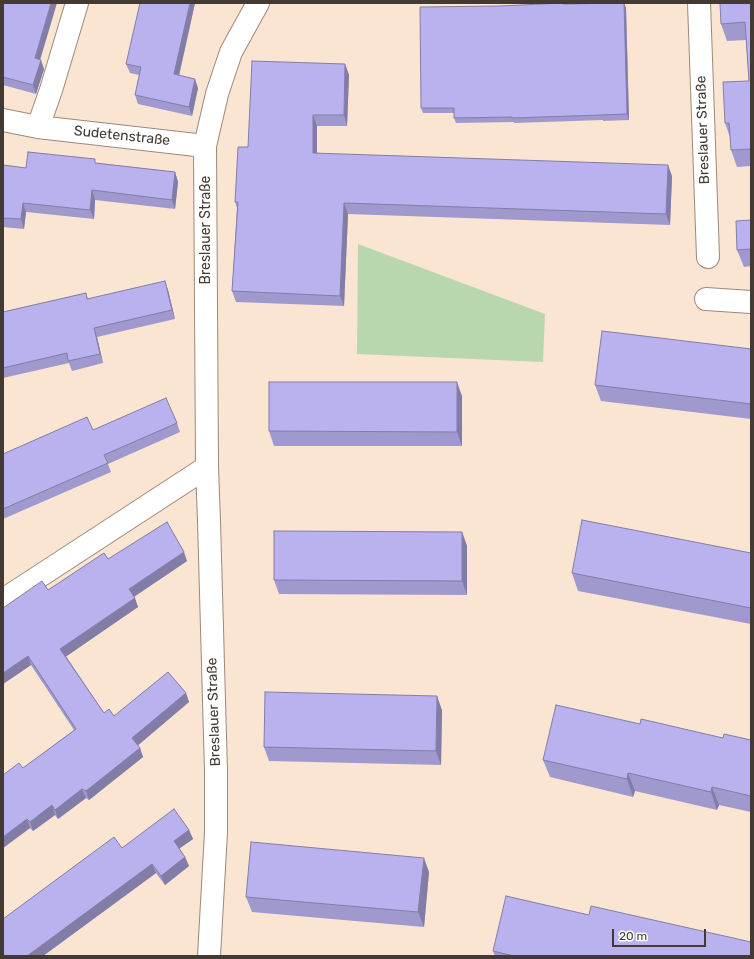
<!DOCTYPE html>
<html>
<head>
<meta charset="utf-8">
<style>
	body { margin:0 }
	#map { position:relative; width:754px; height:959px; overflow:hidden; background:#fae4d2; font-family:Rubik,sans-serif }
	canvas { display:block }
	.frame { position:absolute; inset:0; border:4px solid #423a33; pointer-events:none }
	.scale { position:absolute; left:612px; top:929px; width:94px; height:18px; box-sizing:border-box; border:2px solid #423a33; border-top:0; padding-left:5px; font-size:12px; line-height:14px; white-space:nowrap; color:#423a33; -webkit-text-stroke:3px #fff; paint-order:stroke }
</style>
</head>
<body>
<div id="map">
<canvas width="754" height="959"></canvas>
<div class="frame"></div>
<div class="scale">20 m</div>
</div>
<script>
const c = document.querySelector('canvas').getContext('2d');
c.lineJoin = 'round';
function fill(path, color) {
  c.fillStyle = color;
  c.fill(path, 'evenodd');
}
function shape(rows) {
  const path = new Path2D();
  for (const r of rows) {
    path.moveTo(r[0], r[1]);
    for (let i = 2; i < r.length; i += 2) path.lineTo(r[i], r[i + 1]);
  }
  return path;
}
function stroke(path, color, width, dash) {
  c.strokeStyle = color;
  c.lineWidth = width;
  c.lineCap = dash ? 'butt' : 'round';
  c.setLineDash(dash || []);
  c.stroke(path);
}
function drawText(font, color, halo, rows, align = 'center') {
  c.font = font + ' Rubik,sans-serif';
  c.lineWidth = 3.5;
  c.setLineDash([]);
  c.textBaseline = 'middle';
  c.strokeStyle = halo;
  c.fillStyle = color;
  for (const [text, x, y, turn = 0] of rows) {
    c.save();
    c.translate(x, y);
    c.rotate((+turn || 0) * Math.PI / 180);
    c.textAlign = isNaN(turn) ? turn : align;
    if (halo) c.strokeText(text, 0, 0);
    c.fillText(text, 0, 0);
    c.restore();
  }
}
fill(shape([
	[358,244,545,314,543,362,357,354]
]), '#b8d7af');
const minor = shape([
	[699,3,708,257],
	[3,120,38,127,205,146],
	[38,127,51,90,77,3],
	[706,299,751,302],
	[3,600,207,467],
	[209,956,216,832,216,772,209,521,207,467,205,146,217,94,231,52,258,3]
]);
stroke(minor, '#9d8979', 24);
stroke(minor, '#fff', 22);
fill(shape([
	[3,3,40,60,44,69,36,94,3,85],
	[195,3,179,76,198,88,192,116,138,104,135,95,139,75,130,73,126,64],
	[624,3,626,8,629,120,603,121,603,120,514,123,514,122,456,123,454,118,454,113,423,113,421,108,500,6],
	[751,3,751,166,737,167,731,150,730,137,725,123,749,81,746,40,727,41,721,24],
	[345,64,349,75,347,126,317,126,317,153,672,176,670,225,348,214,344,306,236,302,232,291,237,208,235,202,248,147],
	[97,163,175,172,178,182,175,209,95,200,94,219,26,212,24,229,3,227,3,165,26,168],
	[751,220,751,266,744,267,737,250],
	[168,290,175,319,97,337,103,363,72,371,69,363,3,378,3,312,86,293,88,299],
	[751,349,751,419,601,401,595,385],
	[462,396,462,446,274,446,269,431],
	[177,423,180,432,108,464,111,472,3,519,3,454,93,430],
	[462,532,467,546,467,595,279,594,274,580],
	[751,553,751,624,578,591,572,573],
	[108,559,187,561,134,597,138,607,66,656,104,713,114,716,186,693,189,702,138,745,140,748,143,757,89,800,86,798,58,819,55,815,33,831,30,828,3,848,3,775,23,768,74,730,31,665,3,684,48,590],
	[442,710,441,765,269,761,264,747],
	[640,724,723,738,751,740,751,812,719,805,717,810,635,791,633,797,550,777,543,760],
	[189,830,193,839,179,849,185,857,189,866,165,885,156,873,43,956,122,848],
	[429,872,424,927,252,912,246,897],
	[589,915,751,956,495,956,493,951]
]), '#a099cd');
fill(shape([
	[51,3,57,3,38,67,35,58],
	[190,3,195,3,177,84,174,74],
	[624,3,626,8,629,120,627,114],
	[41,60,44,69,36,94,33,85],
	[345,64,349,75,347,126,344,115],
	[195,79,198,88,192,116,189,107],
	[313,115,317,126,317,164,313,153],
	[668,165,672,176,670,225,666,214],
	[175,172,178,182,175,209,172,200],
	[92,190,95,200,94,219,90,210],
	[23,203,26,212,24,229,21,219],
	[344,203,348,214,344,306,340,296],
	[165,281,168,290,175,319,172,310],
	[94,328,97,337,103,363,100,354],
	[457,382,462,396,462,446,457,432],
	[462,532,467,546,467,595,462,581],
	[184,552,187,561,132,598,129,589],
	[135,598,138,607,64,658,60,649],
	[28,656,31,665,3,684,3,673],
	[186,693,189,702,136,747,132,738],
	[437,696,442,710,441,765,436,751],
	[140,748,143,757,89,800,86,791],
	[628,773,635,791,633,797,627,779],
	[712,787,719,805,717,810,711,792],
	[82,789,86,798,58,819,55,810],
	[52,805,55,815,33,831,30,822],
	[27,819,30,828,3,848,3,837],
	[189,830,193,839,177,850,174,841],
	[185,857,189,866,165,885,161,876],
	[424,858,429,872,424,927,418,912],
	[152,864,156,873,43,956,27,956]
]), '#827da7');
const building = shape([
	[3,3,51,3,35,58,41,60,33,85,3,77,3,3],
	[140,3,190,3,174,74,195,79,189,107,135,95,141,67,126,64,140,3],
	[563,3,563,4,624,3,627,114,601,115,512,118,512,117,454,118,454,108,421,108,420,7,500,6,563,3],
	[720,3,751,3,751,149,731,150,729,123,725,123,723,82,749,81,745,22,721,24,720,3],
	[252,61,345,64,344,115,313,115,313,153,668,165,666,214,344,203,340,296,232,291,238,202,235,202,238,147,248,147,252,61],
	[28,152,95,159,95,163,175,172,172,200,92,190,90,210,23,203,21,219,3,218,3,165,26,168,28,152],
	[751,220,751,249,737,250,736,221,751,220],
	[165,281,172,310,94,328,100,354,68,361,67,353,3,368,3,312,86,293,87,299,165,281],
	[602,331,751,349,751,404,595,385,602,331],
	[269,382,457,382,457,432,269,431,269,382],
	[166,398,177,423,104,455,108,463,3,509,3,454,87,417,93,430,166,398],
	[582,520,751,553,751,608,572,573,582,520],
	[167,522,184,552,129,589,135,598,60,649,104,713,109,709,114,716,168,672,186,693,132,738,140,748,86,791,82,789,55,810,52,805,30,822,27,819,3,837,3,775,19,763,23,768,76,729,28,656,3,673,3,608,42,581,48,590,104,553,108,559,167,522],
	[274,531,462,532,462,581,274,580,274,531],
	[265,692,437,696,436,751,264,747,265,692],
	[556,705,640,724,641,719,723,738,724,734,751,740,751,796,712,787,711,792,628,773,627,779,543,760,556,705],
	[174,809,189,830,174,841,185,857,161,876,152,864,27,956,3,956,3,919,114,837,122,848,174,809],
	[251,842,424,858,418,912,246,897,251,842],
	[506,896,589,915,591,906,751,942,751,956,514,956,493,951,506,896]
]);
fill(building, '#bab2ee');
stroke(building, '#827da7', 1);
drawText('14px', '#423a33', '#fff', [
	["Breslauer Straße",703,130,-92],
	["Sudetenstraße",122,136,6],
	["Breslauer Straße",206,230,-90],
	["Breslauer Straße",214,712,-92]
]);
</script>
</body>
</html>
